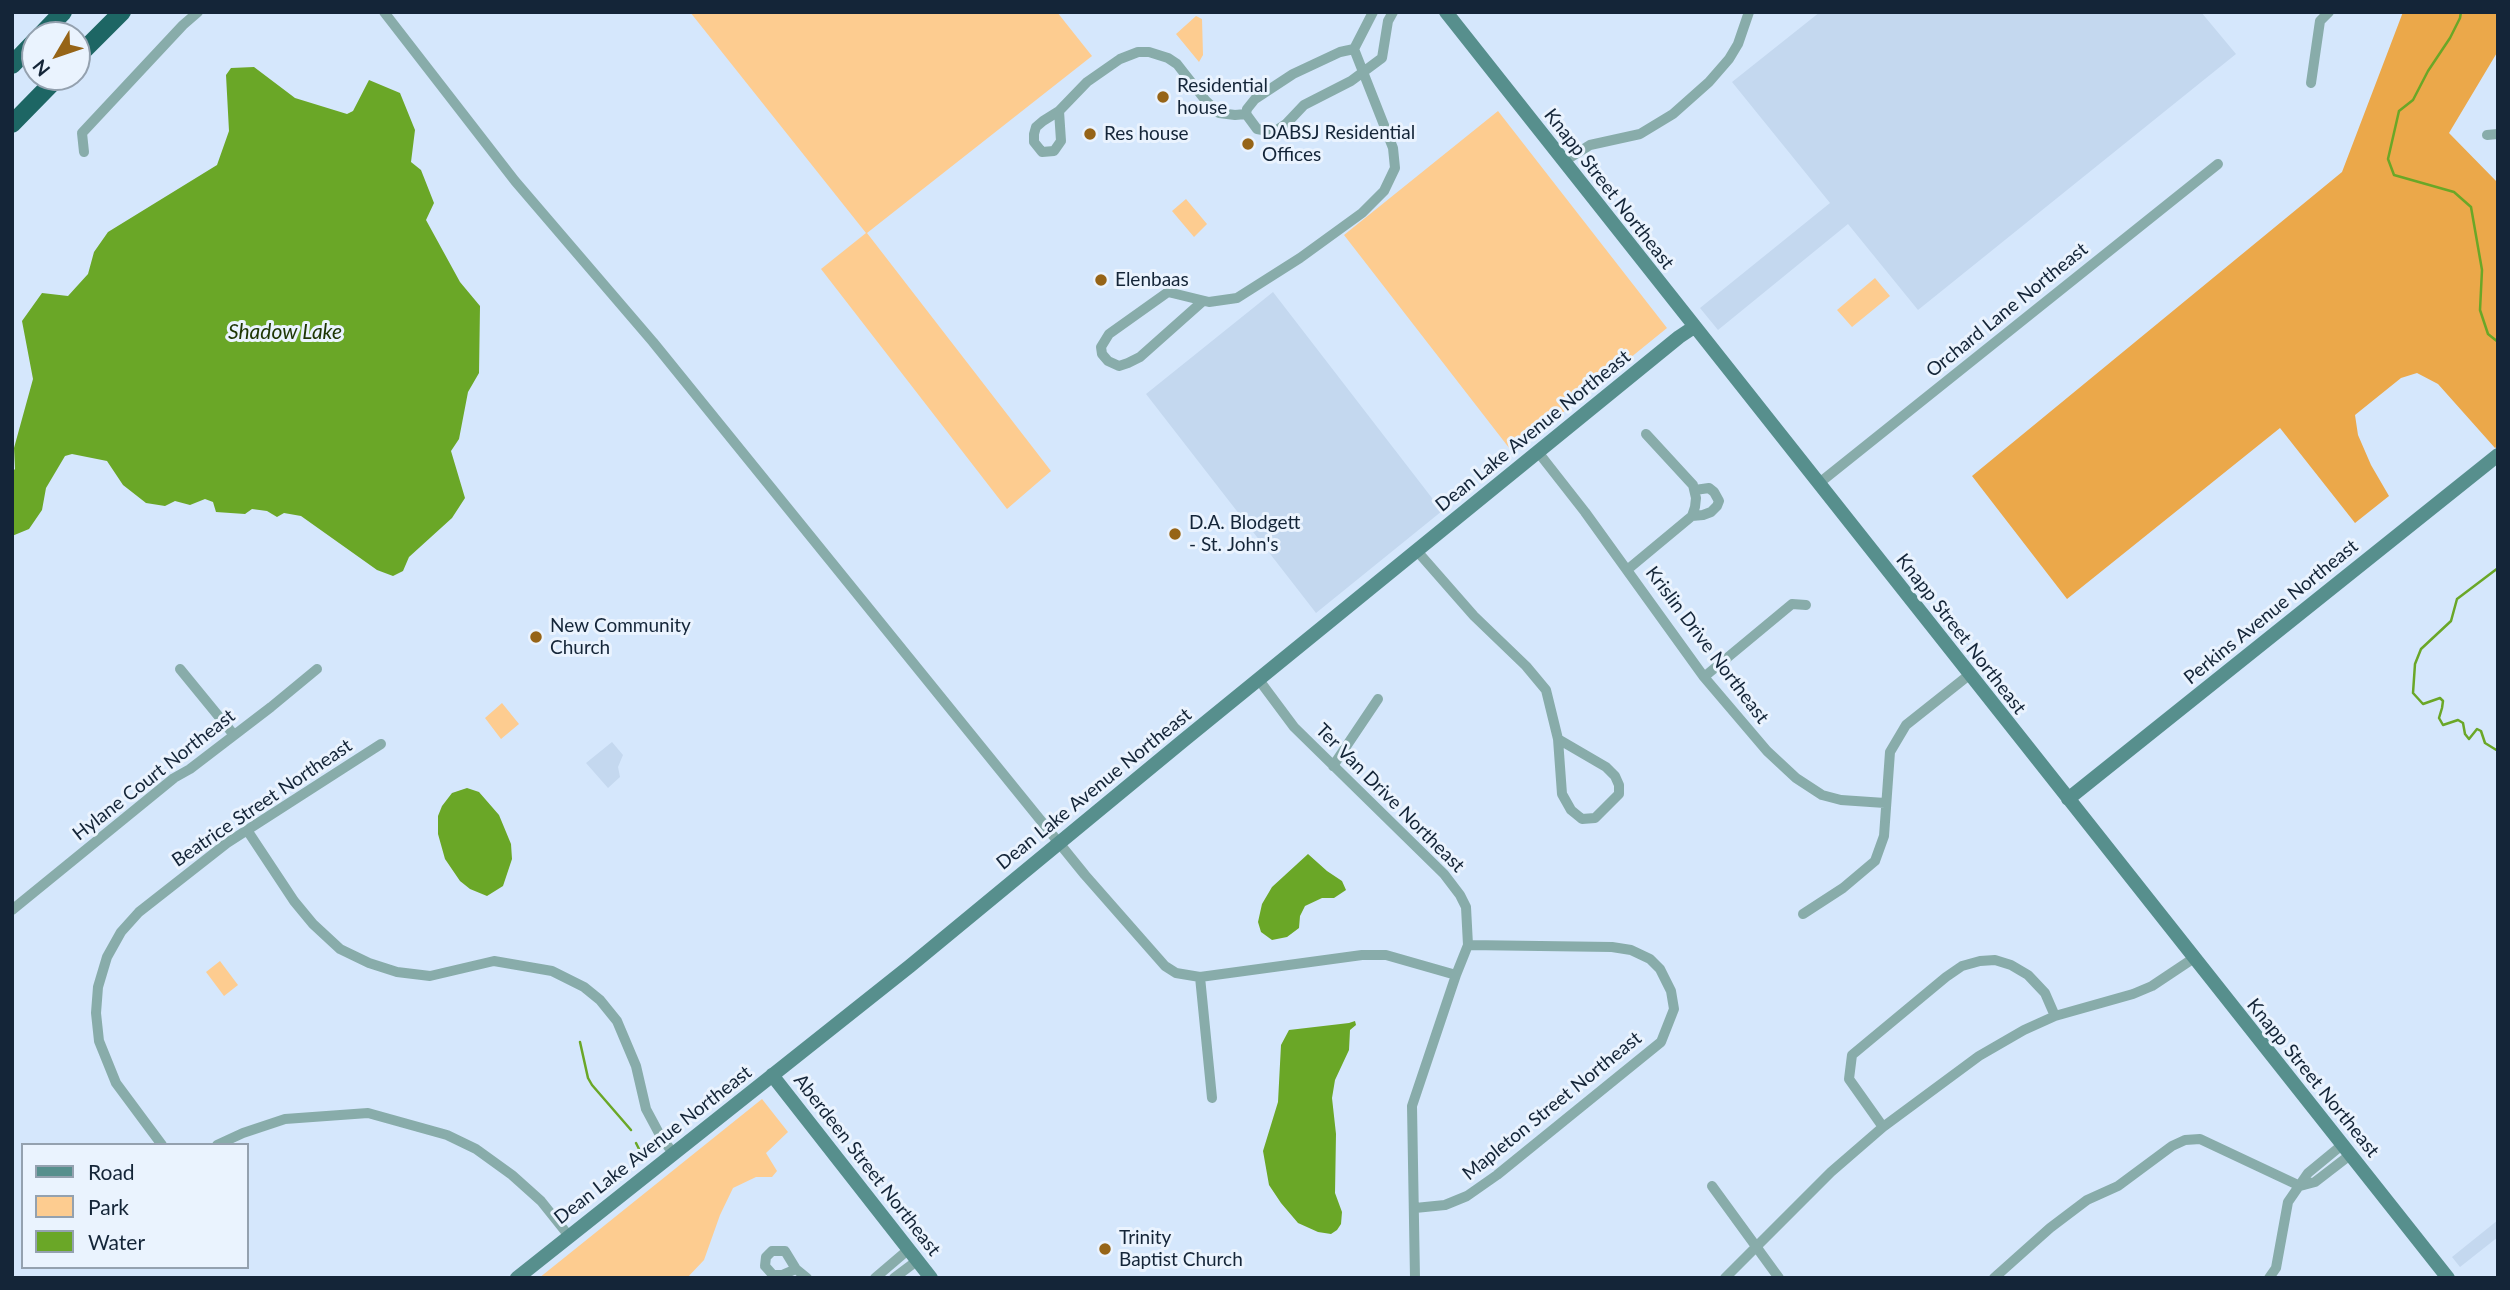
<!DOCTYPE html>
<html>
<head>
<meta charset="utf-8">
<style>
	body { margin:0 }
	#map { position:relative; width:2510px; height:1290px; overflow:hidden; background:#d5e7fc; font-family:Lato,sans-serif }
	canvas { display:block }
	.frame { position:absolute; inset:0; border:14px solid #142538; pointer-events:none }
	.legend { position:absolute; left:21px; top:1143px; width:228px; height:126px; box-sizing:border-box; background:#eaf3fe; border:2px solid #94a1af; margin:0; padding:9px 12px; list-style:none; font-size:21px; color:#142538 }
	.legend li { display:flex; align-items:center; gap:14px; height:35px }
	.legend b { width:35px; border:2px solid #94a1af }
	.north { position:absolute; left:21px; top:21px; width:70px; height:70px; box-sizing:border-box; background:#eaf3fe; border:2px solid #94a1af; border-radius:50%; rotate:231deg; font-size:19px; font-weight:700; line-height:28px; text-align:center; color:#142538 }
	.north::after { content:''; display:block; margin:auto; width:24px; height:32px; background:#966417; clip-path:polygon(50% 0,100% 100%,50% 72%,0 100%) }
</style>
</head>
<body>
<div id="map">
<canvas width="2510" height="1290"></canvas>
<div class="frame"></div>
<ul class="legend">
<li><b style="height:9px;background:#578f8d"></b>Road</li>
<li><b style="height:19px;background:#fdcc90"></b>Park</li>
<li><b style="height:19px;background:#6aa727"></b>Water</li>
</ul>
<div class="north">N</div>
</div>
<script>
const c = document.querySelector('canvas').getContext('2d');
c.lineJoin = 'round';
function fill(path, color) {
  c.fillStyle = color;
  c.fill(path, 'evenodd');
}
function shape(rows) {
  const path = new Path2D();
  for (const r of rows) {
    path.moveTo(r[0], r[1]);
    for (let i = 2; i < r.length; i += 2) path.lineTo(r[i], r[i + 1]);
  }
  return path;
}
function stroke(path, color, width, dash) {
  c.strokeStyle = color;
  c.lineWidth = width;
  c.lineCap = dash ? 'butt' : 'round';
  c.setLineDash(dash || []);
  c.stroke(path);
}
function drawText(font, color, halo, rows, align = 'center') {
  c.font = font + ' Lato,sans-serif';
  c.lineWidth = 6;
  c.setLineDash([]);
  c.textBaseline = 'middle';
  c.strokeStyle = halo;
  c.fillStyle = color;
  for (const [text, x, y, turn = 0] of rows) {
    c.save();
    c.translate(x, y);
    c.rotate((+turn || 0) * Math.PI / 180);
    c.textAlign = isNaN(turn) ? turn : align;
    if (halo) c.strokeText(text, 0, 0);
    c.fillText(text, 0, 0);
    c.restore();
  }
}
fill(shape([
	[1820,12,2201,12,2236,54,1918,310,1848,224,1718,330,1700,308,1830,203,1732,82],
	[1273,292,1442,511,1316,613,1146,394],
	[612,742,623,755,618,767,620,777,608,788,586,763],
	[2498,1220,2498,1237,2460,1267,2452,1257]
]), '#c4d8ef');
fill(shape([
	[690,12,1057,12,1092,56,867,233,1051,471,1007,509,821,269,866,233],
	[1196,16,1202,19,1203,55,1199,62,1176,34],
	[1498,111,1667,328,1513,453,1344,235],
	[1186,199,1207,224,1194,237,1172,211],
	[1875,278,1890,296,1852,327,1837,310],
	[502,703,519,724,501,739,485,718],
	[220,961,238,985,224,996,206,972],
	[762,1099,788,1132,766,1153,777,1171,772,1177,756,1177,733,1188,720,1215,704,1260,687,1278,539,1278]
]), '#fdcc90');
fill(shape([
	[2403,12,2498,12,2498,51,2449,133,2498,183,2498,446,2495,448,2438,384,2417,373,2401,378,2355,415,2358,435,2371,465,2389,496,2355,523,2280,428,2067,599,1972,476,2342,172]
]), '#eba84a');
fill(shape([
	[254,67,295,98,347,114,353,111,369,80,400,93,415,130,411,162,421,170,434,203,426,220,460,282,480,306,479,373,468,392,459,439,451,451,465,498,452,518,409,557,403,571,393,576,377,570,301,516,284,513,277,517,267,511,252,509,245,514,216,512,213,502,205,499,190,505,175,501,165,506,146,503,123,485,107,461,72,454,65,456,46,488,42,510,29,529,12,536,12,472,15,469,14,448,33,379,22,321,42,293,68,296,88,274,94,252,108,232,217,165,229,131,226,75,231,68],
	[467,788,479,792,499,815,511,844,512,859,503,886,487,896,470,889,460,881,445,859,438,834,438,816,442,806,452,793],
	[1308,854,1327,871,1342,881,1346,890,1334,898,1322,898,1305,906,1300,916,1299,928,1287,937,1272,940,1261,932,1258,922,1262,904,1272,887],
	[1355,1021,1356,1025,1350,1030,1349,1050,1335,1080,1332,1098,1336,1134,1335,1193,1342,1212,1341,1224,1337,1230,1331,1234,1318,1232,1298,1223,1281,1203,1269,1185,1263,1151,1278,1102,1281,1045,1289,1030,1349,1023]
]), '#6aa727');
stroke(shape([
	[2461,12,2460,18,2450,38,2428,71,2413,100,2399,111,2388,159,2394,175,2454,192,2471,207,2482,270,2480,310,2488,334,2498,342],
	[2498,568,2457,599,2451,621,2421,649,2415,664,2413,693,2423,704,2440,698,2443,701,2442,708,2439,718,2443,725,2458,720,2463,723,2465,734,2469,739,2477,729,2481,731,2485,743,2498,751],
	[580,1042,588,1078,592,1085,631,1130],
	[636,1143,643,1157]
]), '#6aa727', 2.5);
stroke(shape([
	[384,12,515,181,653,342,1085,875,1165,966,1176,973,1200,977,1362,955,1386,955,1456,975],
	[2311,83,2320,21,2329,12],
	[1059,111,1061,141,1054,151,1042,152,1034,142,1034,134,1036,127,1043,121,1059,111,1087,82,1120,59,1138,52,1149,52,1168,58,1177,64,1206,101,1219,113,1235,115,1246,114],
	[1246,114,1257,129,1274,132,1286,124,1304,105,1351,81,1382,58,1388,21,1393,12],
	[1246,114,1247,109,1255,99,1293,74,1340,52,1354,49,1373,12],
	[2487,135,2498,134],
	[84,152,82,133,183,25,198,12],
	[1563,162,1590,145,1640,134,1673,114,1709,82,1729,59,1738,44,1749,12],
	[1203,301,1140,357,1128,363,1119,366,1108,361,1102,354,1101,347,1109,334,1168,292,1209,302,1237,298,1300,258,1362,213,1384,191,1395,168,1393,148,1354,49],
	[1538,452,1585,512,1704,677,1767,751,1796,778,1822,795,1841,800,1885,803],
	[1818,484,2218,164],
	[1692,516,1703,515,1711,512,1717,506,1719,501,1714,492,1709,488,1695,490],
	[1417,551,1474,616,1526,666,1546,690,1558,739],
	[1627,570,1692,516,1695,507,1696,498,1693,485,1646,434],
	[180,669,234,735],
	[1704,677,1792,604,1806,605],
	[1259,680,1294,727,1444,874,1460,895,1466,907,1468,945,1456,975,1412,1106,1415,1278],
	[1558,739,1606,767,1615,776,1619,785,1619,794,1595,818,1582,819,1571,810,1562,794,1558,739],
	[1333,766,1378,699],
	[247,830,294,901,313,924,340,949,369,963,397,972,430,976,494,961,552,971,584,987,600,1000,617,1021,636,1066,646,1109,661,1137,673,1153],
	[12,910,174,778,190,769,271,707,317,669],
	[1803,914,1843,888,1875,861,1884,836,1890,752,1906,725,1969,675],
	[1200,977,1212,1098],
	[1883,1127,1849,1079,1852,1055,1946,977,1962,966,1980,961,1995,960,2011,965,2028,975,2045,993,2055,1016],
	[162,1145,116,1083,99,1041,96,1013,98,987,107,957,121,932,139,912,227,843,381,744],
	[217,1145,243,1133,285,1119,368,1113,447,1135,476,1149,512,1175,541,1201,569,1236],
	[1712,1186,1779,1278],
	[2300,1186,2315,1182,2350,1155],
	[1415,1208,1445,1205,1467,1196,1497,1175,1661,1042,1674,1009,1671,991,1660,969,1650,959,1631,950,1612,947,1468,945],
	[796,1269,782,1275,773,1275,765,1266,766,1257,772,1251,785,1251,796,1269,807,1278],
	[875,1278,909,1249],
	[894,1278,918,1260],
	[1725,1278,1831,1172,1883,1127,1979,1056,2024,1030,2055,1016,2133,994,2152,986,2194,958],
	[1994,1278,2050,1228,2087,1200,2118,1186,2172,1146,2185,1140,2200,1139,2300,1186],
	[2269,1278,2276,1268,2288,1202,2308,1173,2342,1145]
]), '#88acaa', 10);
stroke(shape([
	[1446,12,2448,1278],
	[2068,799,2498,455],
	[772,1075,931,1278],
	[517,1278,910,966,1184,740,1679,337,1694,327]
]), '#578f8d', 14);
stroke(shape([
	[41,35,63,12],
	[77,57,122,12],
	[12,65,35,41],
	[12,124,58,77]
]), '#1d6664', 18);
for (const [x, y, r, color] of [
	[1163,97,7,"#966417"],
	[1090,134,7,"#966417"],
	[1248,144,7,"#966417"],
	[1101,280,7,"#966417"],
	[1175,534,7,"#966417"],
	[536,637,7,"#966417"],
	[1105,1249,7,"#966417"]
]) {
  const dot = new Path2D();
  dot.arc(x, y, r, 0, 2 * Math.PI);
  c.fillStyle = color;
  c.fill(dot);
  stroke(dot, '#eaf3fe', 2.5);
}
drawText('19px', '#142538', '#eaf3fe', [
	["Residential",1177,86],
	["house",1177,108],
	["DABSJ Residential",1262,133],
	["Offices",1262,155],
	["Res house",1104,134],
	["Elenbaas",1115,280],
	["D.A. Blodgett",1189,523],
	["- St. John's",1189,545],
	["New Community",550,626],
	["Church",550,648],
	["Trinity",1119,1238],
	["Baptist Church",1119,1260]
], 'left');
drawText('19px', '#142538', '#eaf3fe', [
	["Knapp Street Northeast",1609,189,52],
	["Orchard Lane Northeast",2007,310,-39],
	["Dean Lake Avenue Northeast",1533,431,-39],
	["Perkins Avenue Northeast",2271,612,-39],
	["Knapp Street Northeast",1961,634,52],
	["Krislin Drive Northeast",1707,645,53],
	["Hylane Court Northeast",154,775,-38],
	["Dean Lake Avenue Northeast",1094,789,-39],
	["Ter Van Drive Northeast",1390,798,45],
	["Beatrice Street Northeast",262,803,-34],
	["Knapp Street Northeast",2313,1078,51],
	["Mapleton Street Northeast",1552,1106,-39],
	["Dean Lake Avenue Northeast",653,1145,-38],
	["Aberdeen Street Northeast",867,1165,52]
]);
drawText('italic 21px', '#1e3604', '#eaf3fe', [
	["Shadow Lake",285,332]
]);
</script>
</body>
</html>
